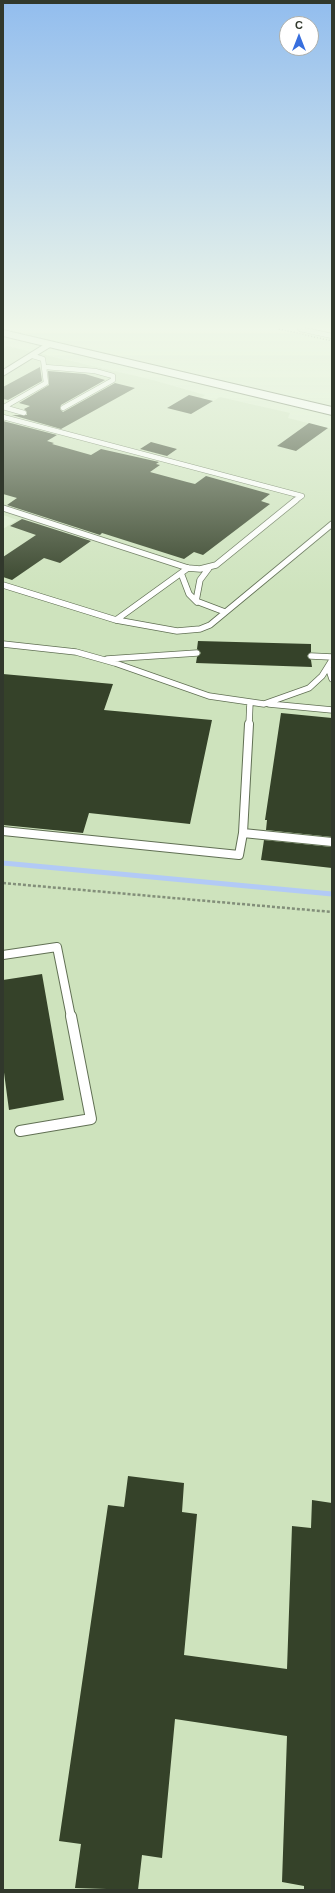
<!DOCTYPE html>
<html>
<head>
<meta charset="utf-8">
<style>
	body { margin:0 }
	#map { position:relative; width:335px; height:1893px; overflow:hidden; background:#dceece; font-family:Helvetica,sans-serif }
	canvas { display:block }
	.frame { position:absolute; inset:0; border:4px solid #31382c; pointer-events:none }
	.north { position:absolute; left:279px; top:16px; width:40px; height:40px; box-sizing:border-box; background:#fff; border:1px solid #adafab; border-radius:50%; rotate:0deg; font-size:11px; font-weight:700; line-height:16px; text-align:center; color:#31382c }
	.north::after { content:''; display:block; margin:auto; width:14px; height:18px; background:#386fde; clip-path:polygon(50% 0,100% 100%,50% 72%,0 100%) }
</style>
</head>
<body>
<div id="map">
<canvas width="335" height="1893"></canvas>
<div class="frame"></div>
<div class="north">С</div>
</div>
<script>
const c = document.querySelector('canvas').getContext('2d');
c.lineJoin = 'round';
function fill(path, color) {
  c.fillStyle = color;
  c.fill(path, 'evenodd');
}
function shape(rows) {
  const path = new Path2D();
  for (const r of rows) {
    path.moveTo(r[0], r[1]);
    for (let i = 2; i < r.length; i += 2) path.lineTo(r[i], r[i + 1]);
  }
  return path;
}
function stroke(path, color, width, dash) {
  c.strokeStyle = color;
  c.lineWidth = width;
  c.lineCap = dash ? 'butt' : 'round';
  c.setLineDash(dash || []);
  c.stroke(path);
}
fill(shape([
	[7,346,153,380,205,395,201,398,213,401,220,397,290,413,288,418,332,429,332,1890,3,1890,3,529,17,520,3,515,3,349]
]), '#cee3bd');
stroke(shape([
	[3,863,332,894]
]), '#b2caf6', 5);
fill(shape([
	[40,367,42,381,8,400,3,399,3,387],
	[48,371,85,374,105,380,61,405,60,409,63,412,115,383,135,388,61,429,12,415,27,415,27,412,24,409,30,406,19,403,49,385],
	[189,395,213,401,191,414,167,408],
	[3,421,57,435,47,441,54,443,52,444,91,455,101,449,159,462,156,464,160,465,150,472,187,482,195,484,206,476,270,494,261,501,270,504,203,555,194,552,184,559,102,533,100,535,7,505,17,498,3,494],
	[309,423,328,428,296,451,277,446],
	[151,442,177,449,167,456,140,449],
	[22,519,91,541,60,563,44,558,12,580,3,577,3,557,36,535,10,526],
	[198,641,311,644,311,652,307,656,311,660,312,667,196,663,197,657,201,653,197,649],
	[3,674,113,684,104,710,212,720,190,824,89,813,83,833,3,825],
	[281,713,332,718,332,837,266,830,267,820,265,820],
	[264,840,332,847,332,868,261,860],
	[42,974,64,1100,9,1110,3,1065,3,980],
	[128,1476,184,1483,182,1512,197,1514,184,1655,287,1669,292,1526,311,1528,312,1500,332,1503,332,1890,304,1890,304,1886,282,1882,287,1736,175,1719,162,1858,142,1855,138,1890,75,1888,81,1844,59,1841,108,1505,124,1507]
]), '#354229');
const serviceFar3 = shape([
	[300,329,332,336],
	[45,367,95,371,113,376,113,380,63,408],
	[3,407,24,413],
	[4,407,46,383,43,359,33,356],
	[3,417,302,496,295,501]
]);
const serviceFar2 = shape([
	[3,508,188,568,200,569,216,565,296,500],
	[209,568,200,580,196,601,225,612],
	[181,573,189,594,197,602],
	[3,585,116,620,177,631,200,629,210,625,332,524],
	[116,620,188,568],
	[3,644,76,652,115,663,209,696,264,704,309,688,322,676,332,660],
	[311,656,332,657],
	[107,659,197,653],
	[328,667,332,679],
	[269,704,332,710],
	[249,725,250,702]
]);
const serviceFar1 = shape([
	[3,831,239,855,243,833,249,724],
	[243,833,332,842],
	[3,955,57,947,71,1017]
]);
const service = shape([
	[20,1131,91,1119,71,1016]
]);
const minor = shape([
	[48,342,51,342,55,344,3,376,3,370,48,342]
]);
const primary = shape([
	[3,330,332,407,332,415,3,336,3,330]
]);
stroke(serviceFar3, '#617054', 5.5);
stroke(serviceFar2, '#617054', 7);
stroke(serviceFar1, '#617054', 10);
stroke(service, '#617054', 12);
stroke(minor, '#617054', 2);
stroke(primary, '#617054', 2);
stroke(shape([
	[3,883,332,912]
]), '#838f7a', 2.5, [3, 2]);
stroke(serviceFar3, '#fff', 4.5);
stroke(serviceFar2, '#fff', 5.5);
stroke(serviceFar1, '#fff', 8);
stroke(service, '#fff', 10);
fill(minor, '#fff');
fill(primary, '#fff');
stroke(shape([
	[279,329,332,341]
]), '#4d5646', 1.5, [1, 2]);
const sky = c.createLinearGradient(0, 0, 0, 594);
sky.addColorStop(0, '#92bdee');
sky.addColorStop(0.55, '#eff7e9');
sky.addColorStop(1, '#eff7e900');
c.fillStyle = sky;
c.fillRect(0, 0, 335, 594);
</script>
</body>
</html>
